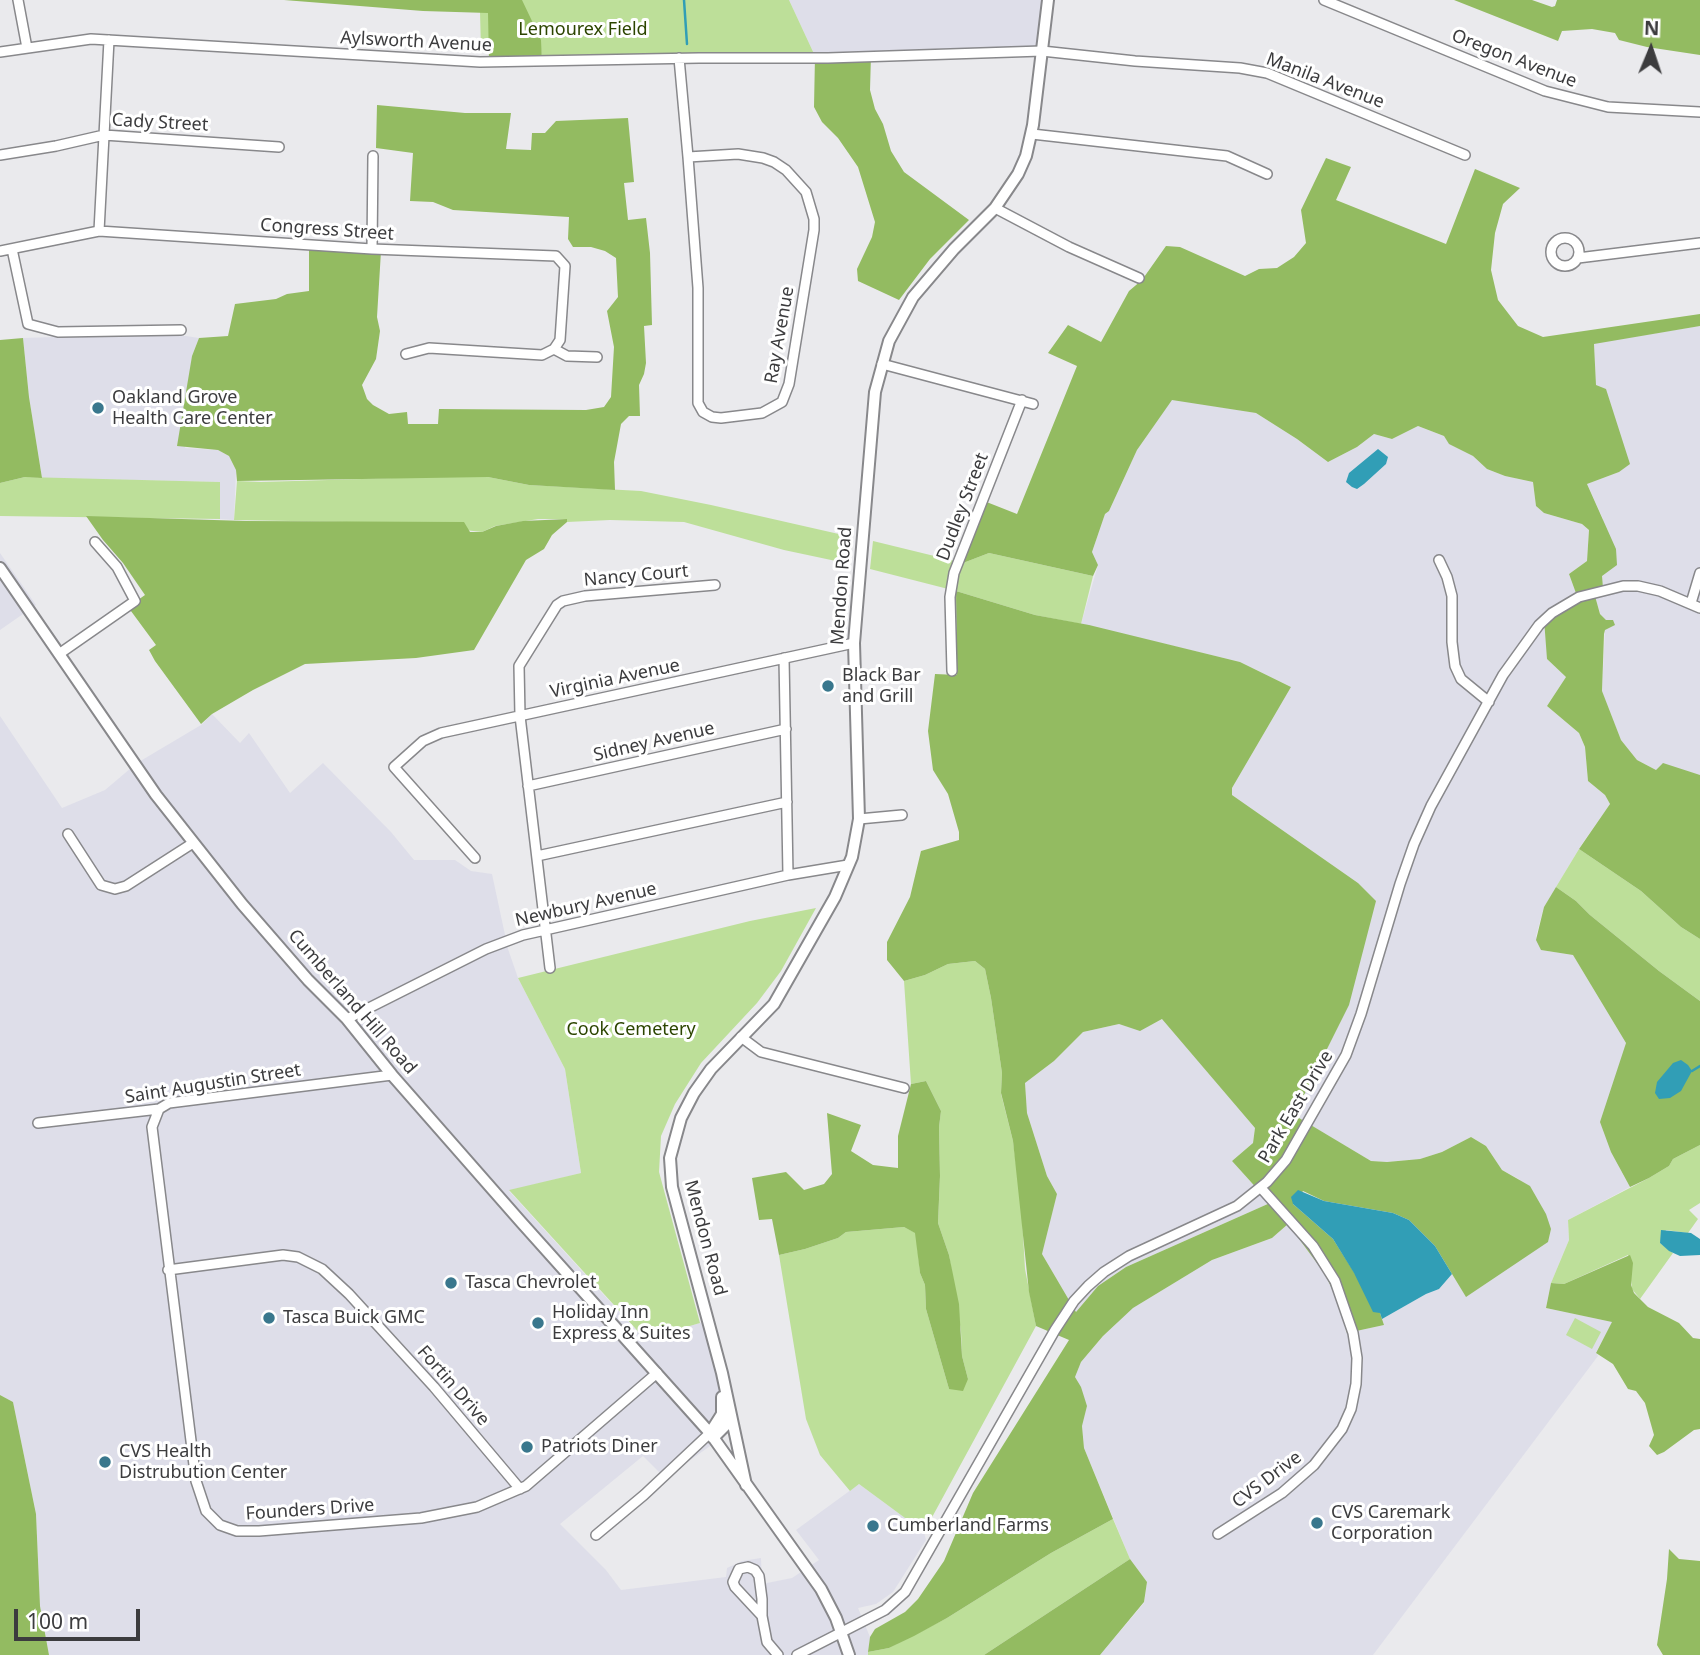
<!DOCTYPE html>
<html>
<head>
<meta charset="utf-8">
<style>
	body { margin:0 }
	#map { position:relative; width:1700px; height:1655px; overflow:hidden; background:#eaeaed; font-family:"Noto Sans",sans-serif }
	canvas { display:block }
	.north { position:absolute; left:1616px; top:14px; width:70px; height:70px; -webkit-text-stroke:5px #fff; paint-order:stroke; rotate:2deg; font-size:19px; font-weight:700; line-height:28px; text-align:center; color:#3c3c3e }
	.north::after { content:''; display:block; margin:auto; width:24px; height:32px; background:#3c3c3e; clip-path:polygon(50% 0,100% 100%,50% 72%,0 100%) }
	.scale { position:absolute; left:14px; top:1609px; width:126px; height:32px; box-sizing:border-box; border:4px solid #3c3c3e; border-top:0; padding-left:9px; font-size:21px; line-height:24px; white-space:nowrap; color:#3c3c3e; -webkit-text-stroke:5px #fff; paint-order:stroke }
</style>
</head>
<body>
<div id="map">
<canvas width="1700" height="1655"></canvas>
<div class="north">N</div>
<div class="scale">100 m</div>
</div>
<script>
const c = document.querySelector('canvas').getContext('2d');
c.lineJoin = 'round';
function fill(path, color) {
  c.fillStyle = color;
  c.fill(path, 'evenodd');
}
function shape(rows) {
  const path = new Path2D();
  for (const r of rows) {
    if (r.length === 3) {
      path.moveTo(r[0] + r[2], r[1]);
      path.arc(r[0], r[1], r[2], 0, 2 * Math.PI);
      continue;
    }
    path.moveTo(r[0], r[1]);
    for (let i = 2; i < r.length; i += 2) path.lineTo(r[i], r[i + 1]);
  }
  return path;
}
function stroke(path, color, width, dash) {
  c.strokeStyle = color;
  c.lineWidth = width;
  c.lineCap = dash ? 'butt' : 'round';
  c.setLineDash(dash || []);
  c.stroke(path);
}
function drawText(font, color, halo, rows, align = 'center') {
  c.font = font + ' "Noto Sans",sans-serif';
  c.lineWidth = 6;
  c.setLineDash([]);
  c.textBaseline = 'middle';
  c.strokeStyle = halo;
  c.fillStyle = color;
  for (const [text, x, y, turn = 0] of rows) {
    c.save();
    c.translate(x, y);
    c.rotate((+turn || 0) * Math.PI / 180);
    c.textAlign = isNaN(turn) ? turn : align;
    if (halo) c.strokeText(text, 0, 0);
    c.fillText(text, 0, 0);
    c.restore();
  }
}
fill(shape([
	[789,0,1045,0,1040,57,815,56],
	[1700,326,1700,775,1684,771,1656,770,1637,760,1621,740,1602,692,1605,630,1595,596,1602,576,1603,519,1587,484,1619,472,1596,385,1594,343],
	[118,335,186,336,199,338,192,356,185,448,218,450,229,456,236,470,234,520,220,519,220,482,42,478,29,397,23,338],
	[1172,399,1256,413,1297,439,1328,462,1357,447,1374,434,1392,439,1418,426,1444,436,1450,444,1473,456,1487,469,1505,476,1533,482,1536,506,1544,513,1582,524,1589,530,1587,561,1569,574,1577,596,1547,659,1566,677,1547,706,1579,733,1585,747,1588,781,1605,795,1610,804,1582,844,1544,907,1536,936,1541,950,1573,955,1626,1043,1623,1056,1619,1167,1630,1187,1568,1220,1569,1240,1551,1283,1546,1308,1613,1322,1596,1352,1598,1356,1373,1655,1100,1655,1144,1603,1147,1582,1130,1559,1084,1448,1082,1426,1087,1406,1075,1377,1081,1362,1103,1336,1133,1308,1212,1260,1272,1238,1289,1223,1325,1274,1339,1304,1346,1333,1384,1325,1382,1319,1426,1294,1439,1289,1452,1274,1466,1296,1548,1240,1519,1179,1502,1170,1486,1146,1471,1137,1442,1152,1420,1159,1387,1162,1371,1161,1293,1115,1340,1023,1358,883,1232,795,1232,788,1291,687,1240,662,1081,624,1098,565,1092,552,1105,514,1109,511,1137,450],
	[0,553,36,605,0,630],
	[212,714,240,743,249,733,290,793,323,763,391,832,414,860,455,860,471,871,492,874,508,949,518,978,565,1069,581,1173,509,1191,644,1339,707,1321,725,1395,720,1439,665,1478,643,1456,560,1524,606,1570,621,1590,726,1577,727,1568,742,1561,761,1558,762,1584,792,1578,819,1560,796,1530,859,1484,924,1532,926,1540,893,1592,876,1604,858,1608,870,1637,868,1655,49,1655,40,1606,36,1514,13,1402,0,1395,0,716,62,808,105,790,137,763,201,725],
	[1163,1019,1255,1128,1253,1143,1232,1161,1270,1203,1126,1267,1098,1286,1076,1312,1042,1254,1057,1194,1047,1176,1027,1113,1025,1083,1054,1061,1083,1032,1119,1024,1140,1030]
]), '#dedee9');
fill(shape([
	[292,0,789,0,815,56,542,62,541,49,481,49,480,12],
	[25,477,220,482,220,519,0,516,0,483],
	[429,477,488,477,529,485,641,491,711,505,852,537,850,564,784,550,684,522,610,520,567,522,566,519,538,519,495,526,482,532,403,523,234,520,237,481,261,482],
	[873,541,963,563,989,553,1093,576,1081,624,1035,615,956,591,870,569],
	[1579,849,1641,891,1681,927,1700,939,1700,1001,1659,971,1590,915,1576,901,1556,887],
	[816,908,781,971,757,1003,701,1063,675,1104,661,1136,659,1172,700,1323,645,1339,509,1190,581,1173,565,1069,518,978,750,921],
	[975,961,985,969,991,998,1002,1073,1001,1094,1013,1141,1021,1201,1025,1269,1036,1326,924,1532,859,1484,850,1491,820,1455,806,1419,779,1255,805,1249,838,1238,846,1232,904,1227,916,1233,920,1273,925,1285,926,1309,949,1389,968,1379,962,1356,961,1331,949,1255,938,1223,940,1176,939,1127,941,1111,926,1081,911,1084,904,981,925,975,948,964],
	[1700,1145,1700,1203,1689,1210,1698,1219,1688,1233,1666,1230,1660,1243,1673,1253,1640,1299,1632,1289,1628,1255,1564,1284,1551,1283,1569,1240,1568,1220,1649,1178,1669,1166,1673,1159],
	[1575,1318,1601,1332,1592,1349,1566,1335],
	[1113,1519,1130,1559,984,1655,868,1655,868,1652,889,1648,947,1618,1051,1553]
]), '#bddf99');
fill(shape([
	[284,0,522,0,541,40,542,62,489,61,488,13,423,11],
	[1454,0,1532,0,1552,7,1555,6,1557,0,1700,0,1700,55,1647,47,1619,40,1615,33,1592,29,1562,31,1558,41],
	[871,55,870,90,875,109,883,124,891,151,904,172,969,220,930,259,899,300,858,281,857,269,872,237,875,222,858,167,838,138,822,122,814,107,815,56],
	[377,105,465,113,511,113,506,149,531,150,532,133,545,133,556,121,628,118,634,182,624,183,628,220,646,218,650,253,652,325,644,326,646,363,644,374,639,385,640,416,629,416,621,424,614,462,615,490,529,485,488,477,237,481,236,470,229,456,218,450,177,446,192,356,199,338,228,336,235,304,276,299,287,294,309,291,309,247,381,251,377,317,380,331,376,359,362,385,367,399,373,405,389,414,407,412,408,424,438,424,439,409,586,410,604,407,611,397,614,347,607,311,618,297,616,258,605,251,591,247,573,247,568,239,569,217,453,210,433,202,410,201,413,153,376,148],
	[1326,158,1351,167,1336,200,1446,244,1475,169,1520,188,1503,204,1495,233,1491,270,1498,300,1518,326,1543,337,1700,314,1700,326,1594,344,1596,385,1606,389,1630,464,1619,472,1587,484,1616,549,1617,565,1602,576,1603,588,1595,596,1600,614,1606,620,1613,620,1615,625,1605,630,1604,634,1602,691,1621,740,1637,760,1656,770,1663,763,1700,775,1700,939,1681,927,1641,891,1579,849,1610,804,1605,795,1588,781,1585,747,1579,733,1547,706,1566,677,1547,659,1544,619,1577,596,1569,574,1587,561,1589,530,1582,524,1544,513,1536,506,1533,482,1505,476,1487,469,1473,456,1449,444,1444,436,1418,426,1392,439,1374,434,1357,447,1328,462,1297,439,1256,413,1172,400,1137,450,1109,511,1105,514,1092,552,1098,565,1093,576,989,553,963,563,984,501,1017,514,1077,366,1048,353,1068,325,1101,342,1129,291,1142,280,1166,246,1180,247,1245,276,1259,269,1277,268,1294,257,1306,243,1301,210],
	[23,338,29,397,42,478,25,477,0,483,0,340],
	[86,516,246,521,464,522,470,532,482,532,496,526,523,521,567,519,567,522,552,535,544,549,526,560,474,650,416,658,305,664,253,690,212,714,201,724,155,661,149,650,156,645,128,607,145,595,123,563,103,540],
	[956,591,1035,615,1089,625,1240,662,1291,687,1232,788,1232,795,1358,883,1376,901,1349,1005,1294,1115,1371,1161,1387,1162,1420,1159,1442,1152,1471,1137,1486,1146,1502,1170,1530,1186,1546,1214,1551,1229,1548,1242,1466,1297,1435,1246,1409,1220,1393,1213,1324,1201,1303,1191,1293,1204,1333,1239,1380,1313,1384,1325,1347,1333,1339,1304,1325,1274,1288,1224,1272,1238,1212,1260,1133,1308,1103,1336,1081,1362,1075,1377,1081,1387,1087,1406,1082,1426,1084,1448,1113,1519,1051,1553,947,1618,914,1636,889,1648,868,1652,870,1637,875,1629,905,1612,918,1599,944,1561,973,1493,1069,1340,1036,1326,1029,1292,1013,1141,1001,1093,1002,1073,991,998,985,969,975,961,948,964,925,975,904,981,887,960,887,942,910,897,921,851,959,840,959,832,948,794,933,770,928,731,935,674,957,675],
	[1162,1019,1255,1128,1253,1143,1232,1161,1270,1203,1126,1267,1098,1286,1076,1312,1042,1254,1057,1194,1047,1176,1027,1113,1025,1083,1054,1061,1083,1032,1119,1024,1140,1031],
	[1556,887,1576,901,1590,915,1659,971,1700,1001,1700,1145,1673,1159,1669,1166,1649,1178,1630,1187,1611,1152,1600,1122,1626,1043,1573,955,1541,950,1536,940,1544,907],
	[926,1081,941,1111,939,1127,940,1176,938,1223,949,1255,959,1304,962,1356,968,1379,963,1391,949,1389,926,1309,925,1285,920,1273,915,1233,904,1227,846,1232,838,1238,805,1249,779,1255,772,1219,759,1220,752,1178,786,1172,804,1190,824,1184,832,1174,827,1113,861,1125,851,1151,873,1165,898,1168,898,1136,911,1084],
	[1630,1255,1633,1263,1631,1285,1634,1293,1648,1307,1679,1323,1693,1338,1700,1339,1700,1429,1694,1430,1664,1452,1657,1455,1649,1446,1654,1435,1645,1403,1636,1391,1628,1389,1613,1364,1596,1353,1612,1322,1546,1308,1551,1283,1564,1284],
	[0,1395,13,1402,36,1514,40,1606,49,1655,0,1655],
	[1669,1549,1679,1559,1700,1561,1700,1655,1663,1655,1657,1645,1667,1579],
	[1130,1559,1147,1582,1144,1602,1100,1655,984,1655]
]), '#93bb61');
fill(shape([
	[1378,449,1388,457,1386,464,1364,484,1357,489,1352,487,1346,482,1349,473],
	[1681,1060,1688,1065,1692,1071,1681,1091,1670,1098,1659,1099,1655,1093,1657,1082,1673,1063],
	[1298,1190,1324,1201,1393,1213,1409,1220,1435,1246,1452,1274,1439,1289,1426,1294,1382,1319,1380,1313,1373,1312,1354,1273,1333,1239,1293,1204,1291,1197],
	[1661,1230,1691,1233,1700,1239,1700,1255,1680,1256,1669,1251,1660,1243]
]), '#319eb6');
stroke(shape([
	[684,0,687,44],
	[1692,1071,1700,1066]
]), '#319eb6', 2.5);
const minor = shape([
	[18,0,27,48],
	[1324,0,1545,91,1608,107,1700,112],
	[0,52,91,39,480,62,699,58,828,58,1042,51,1135,61,1240,68,1267,73,1465,155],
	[679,58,688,157],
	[1032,134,1227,156,1267,174],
	[738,154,763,158,774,162,786,170,806,192,814,219,814,230,789,384,782,402,762,413,721,418,712,417,703,412,698,403,698,288,688,157,738,154],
	[0,155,56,146,104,135,279,147],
	[995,208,1069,247,1139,278],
	[99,231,109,40],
	[1565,252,14],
	[12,249,28,324,58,332,181,330],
	[372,249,373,156],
	[0,251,99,231,372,249,556,256,565,266,560,340,554,349,542,355,429,348,406,354],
	[1578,258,1700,243],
	[554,349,567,356,597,357],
	[882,364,1033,404],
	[1439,560,1447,577,1452,596,1452,642,1455,666,1461,679,1489,702],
	[1691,603,1700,573],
	[59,654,135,601,117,567,95,542],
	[784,658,788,875],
	[952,671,950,597,954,573,1022,400],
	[528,786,786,729],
	[859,819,902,815],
	[68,834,101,885,115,889,126,886,193,843],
	[537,856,787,802],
	[475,858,394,767,423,741,441,733,854,643],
	[550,968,520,716,519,666,557,605,563,601,585,596,715,585],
	[347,1019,486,949,523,935,788,875,848,865],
	[741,1037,761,1052,904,1088],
	[159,1109,152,1127,196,1481,206,1511,220,1525,237,1531,259,1531,421,1518,477,1507,526,1486,657,1373],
	[38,1123,159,1109,169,1103,392,1075],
	[168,1270,283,1255,298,1257,322,1269,349,1294,434,1387,520,1489],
	[1218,1534,1282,1493,1314,1465,1342,1429,1351,1409,1356,1384,1357,1358,1353,1333,1335,1281,1313,1246,1261,1188],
	[596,1535,644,1495,710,1433],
	[748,1567,755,1570,759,1576,762,1599,762,1616,735,1587,733,1582,739,1569,748,1567],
	[762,1616,767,1642,778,1655],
	[797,1655,885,1610,905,1592,1055,1330,1074,1301,1088,1286,1104,1272,1129,1256,1237,1206,1267,1182,1286,1160,1346,1055,1361,1014,1400,884,1414,844,1431,806,1503,675,1539,625,1552,613,1579,597,1623,586,1638,586,1660,591,1700,608]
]);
const major = shape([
	[0,568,156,795,242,904,308,980,347,1019,392,1075,521,1222,710,1433,821,1589,836,1618,849,1655],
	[710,1433,722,1414,722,1397],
	[713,1438,727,1424,731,1416],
	[746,1485,722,1373,672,1187,670,1158,681,1118,694,1093,711,1069,774,1004,835,897,852,857,859,819,854,643,875,392,889,341,913,297,954,249,995,208,1018,174,1026,156,1033,125,1048,0]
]);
stroke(minor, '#88888b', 12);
stroke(major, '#88888b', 14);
stroke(minor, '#fff', 9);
stroke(major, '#fff', 10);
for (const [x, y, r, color] of [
	[98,408,7,"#39778d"],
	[828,686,7,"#39778d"],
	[451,1283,7,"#39778d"],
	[269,1318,7,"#39778d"],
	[538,1323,7,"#39778d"],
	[527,1447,7,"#39778d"],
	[105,1462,7,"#39778d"],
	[1317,1523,7,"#39778d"],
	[873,1526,7,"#39778d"]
]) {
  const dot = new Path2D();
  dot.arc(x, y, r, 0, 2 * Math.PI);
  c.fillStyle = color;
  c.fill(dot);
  stroke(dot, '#fff', 2.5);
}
drawText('18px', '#2c4500', '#fff', [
	["Lemourex Field",583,30],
	["Cook Cemetery",631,1030]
]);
drawText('18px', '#3c3c3e', '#fff', [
	["Aylsworth Avenue",416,42,3],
	["Oregon Avenue",1514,59,21],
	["Manila Avenue",1325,81,21],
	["Cady Street",160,123,3],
	["Congress Street",327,230,4],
	["Ray Avenue",780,335,-80],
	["Dudley Street",963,507,-69],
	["Nancy Court",636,576,-5],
	["Mendon Road",842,586,-86],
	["Virginia Avenue",615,679,-12],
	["Sidney Avenue",654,742,-13],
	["Newbury Avenue",586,905,-13],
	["Cumberland Hill Road",352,1002,49],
	["Saint Augustin Street",213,1084,-9],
	["Park East Drive",1296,1107,-59],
	["Mendon Road",705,1238,75],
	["Fortin Drive",453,1386,49],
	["CVS Drive",1267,1480,-37],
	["Founders Drive",310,1510,-4]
]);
drawText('18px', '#3c3c3e', '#fff', [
	["Oakland Grove",112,398],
	["Health Care Center",112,419],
	["Black Bar",842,676],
	["and Grill",842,697],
	["Tasca Chevrolet",465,1283],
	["Holiday Inn",552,1313],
	["Express & Suites",552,1334],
	["Tasca Buick GMC",283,1318],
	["Patriots Diner",541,1447],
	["CVS Health",119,1452],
	["Distrubution Center",119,1473],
	["CVS Caremark",1331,1513],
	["Corporation",1331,1534],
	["Cumberland Farms",887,1526]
], 'left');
</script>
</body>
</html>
